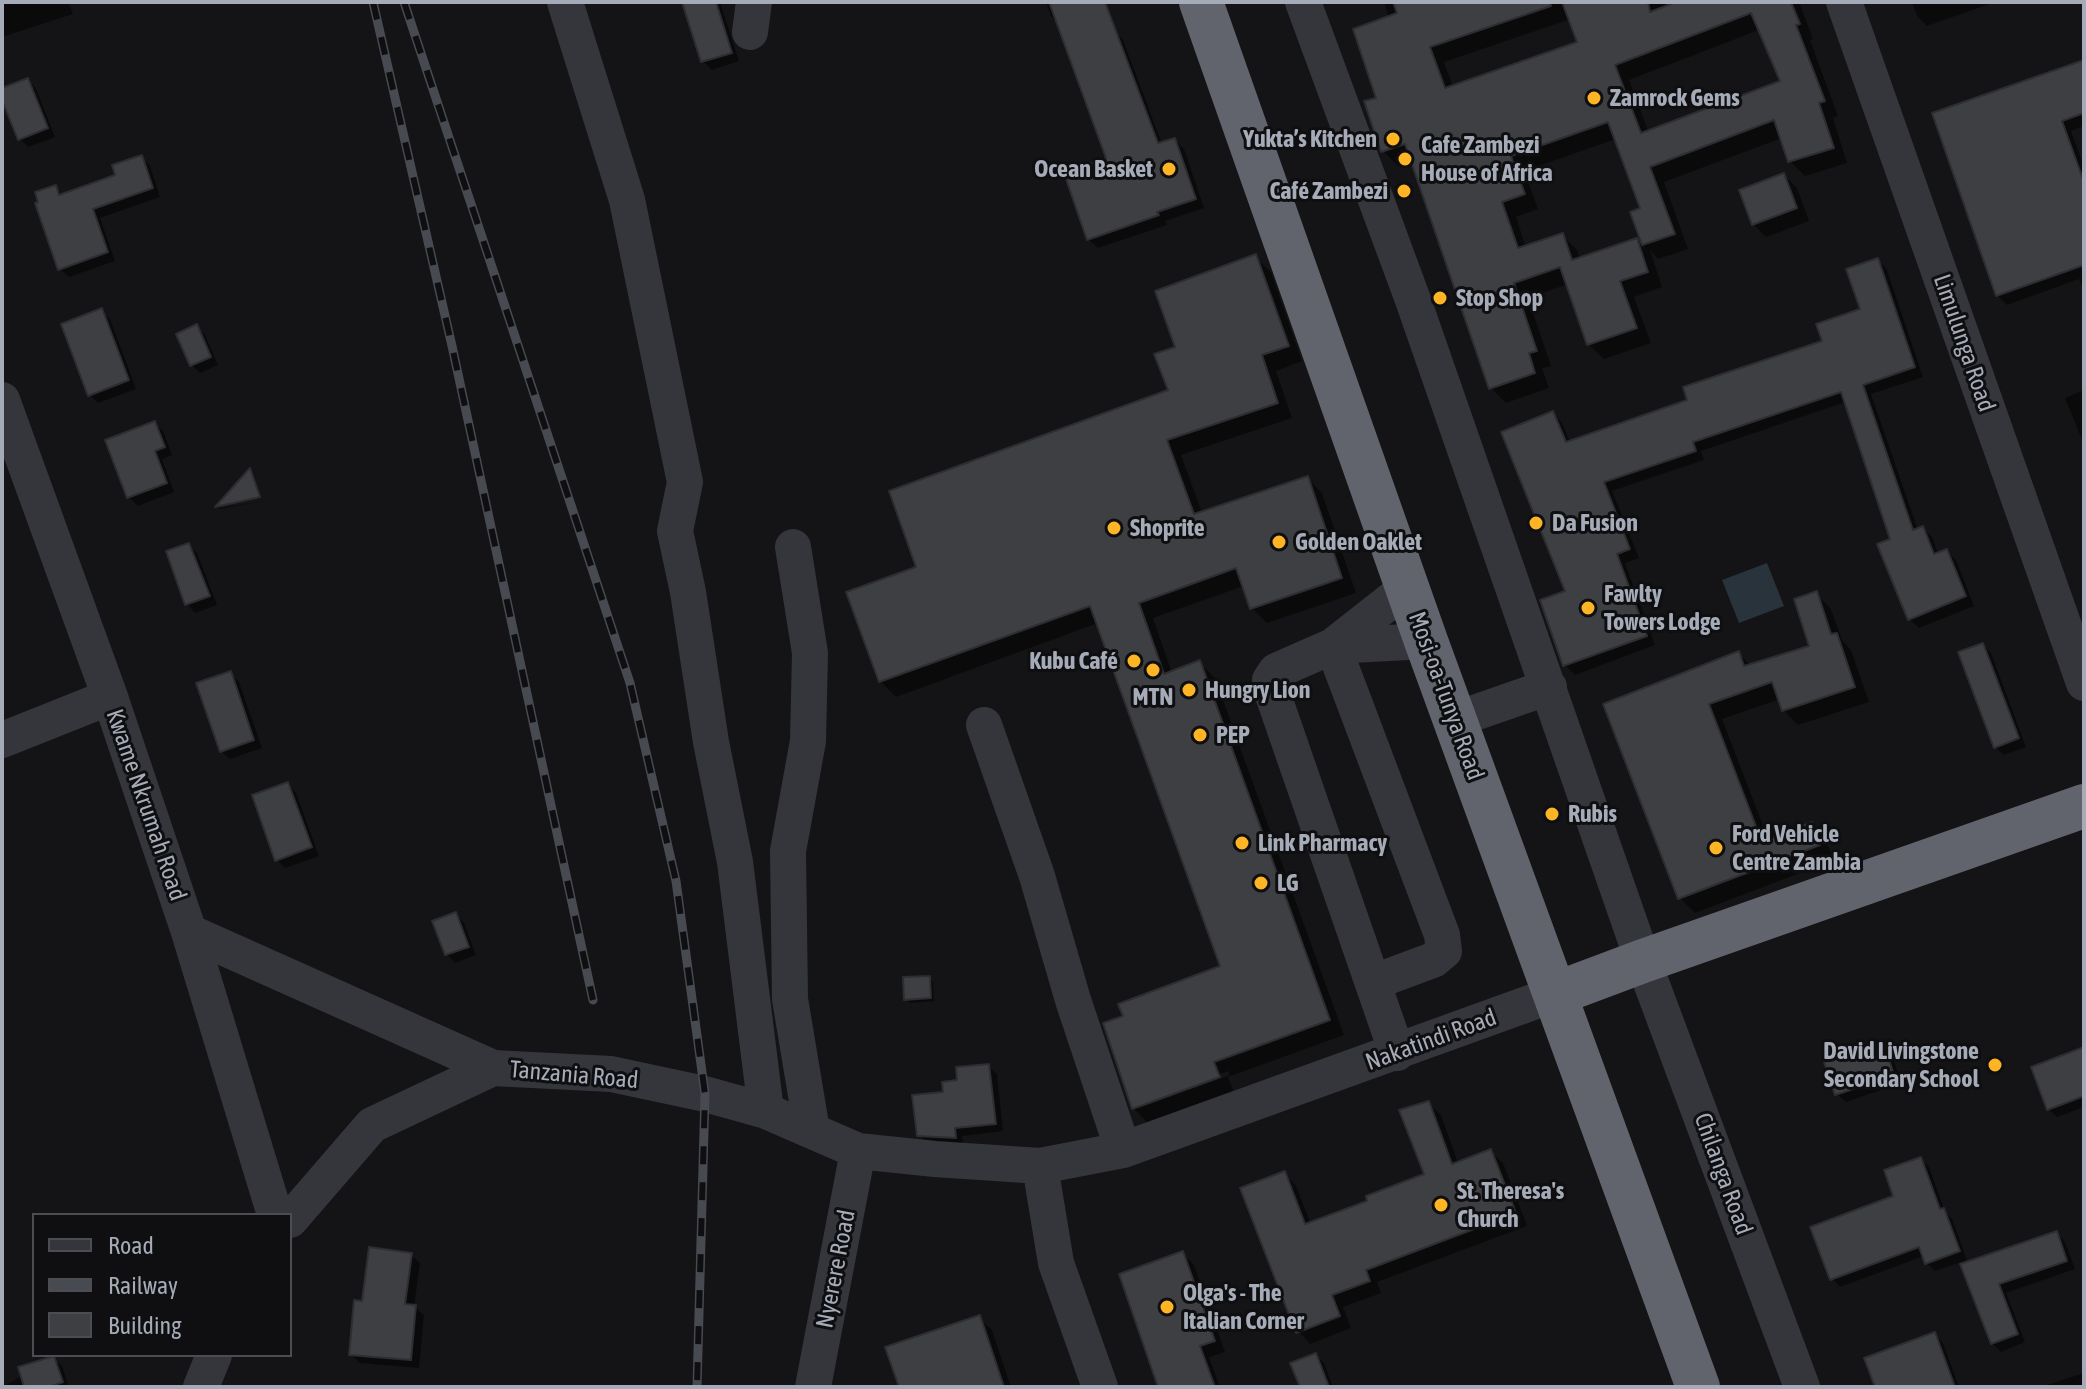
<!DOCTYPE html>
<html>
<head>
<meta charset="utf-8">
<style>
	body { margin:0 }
	#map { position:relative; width:2086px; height:1389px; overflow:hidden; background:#141416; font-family:"Asap Condensed",sans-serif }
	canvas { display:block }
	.frame { position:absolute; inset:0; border:4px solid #a5abb7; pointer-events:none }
	.legend { position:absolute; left:32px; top:1213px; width:260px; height:144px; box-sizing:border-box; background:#0f0f11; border:2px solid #4b4d53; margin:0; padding:10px 14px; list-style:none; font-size:24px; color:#a5abb7 }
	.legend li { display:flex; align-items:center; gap:16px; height:40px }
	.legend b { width:40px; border:2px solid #4b4d53 }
</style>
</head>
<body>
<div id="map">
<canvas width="2086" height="1389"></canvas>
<div class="frame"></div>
<ul class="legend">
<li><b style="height:10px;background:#35363b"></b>Road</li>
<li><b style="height:10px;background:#484a51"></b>Railway</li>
<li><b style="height:22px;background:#3e3f43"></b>Building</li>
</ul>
</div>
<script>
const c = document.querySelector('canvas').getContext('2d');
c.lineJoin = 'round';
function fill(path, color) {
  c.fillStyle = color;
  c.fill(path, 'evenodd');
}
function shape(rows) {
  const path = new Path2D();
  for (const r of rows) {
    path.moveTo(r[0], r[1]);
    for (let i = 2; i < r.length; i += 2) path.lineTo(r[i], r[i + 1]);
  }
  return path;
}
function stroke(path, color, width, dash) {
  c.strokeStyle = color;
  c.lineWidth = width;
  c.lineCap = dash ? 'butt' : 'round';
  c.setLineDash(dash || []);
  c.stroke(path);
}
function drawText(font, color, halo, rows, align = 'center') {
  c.font = font + ' "Asap Condensed",sans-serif';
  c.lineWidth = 6;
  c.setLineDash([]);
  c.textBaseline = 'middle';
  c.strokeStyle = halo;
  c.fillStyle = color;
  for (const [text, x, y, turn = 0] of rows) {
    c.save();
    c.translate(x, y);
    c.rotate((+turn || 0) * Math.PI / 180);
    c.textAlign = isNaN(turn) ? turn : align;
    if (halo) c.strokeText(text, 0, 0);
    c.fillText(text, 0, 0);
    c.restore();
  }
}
fill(shape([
	[1767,563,1784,606,1739,623,1722,580]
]), '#29333b');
fill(shape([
	[2,2,68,2,73,14,2,37],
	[684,2,720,2,739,61,712,70,703,61],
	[1046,2,1101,2,1114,31,1123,40,1162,144,1175,140,1184,149,1204,208,1165,221,1167,225,1098,248,1088,239,1109,159,1059,23,1051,16],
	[1384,2,1673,2,1674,5,1681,2,1799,2,1813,39,1810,40,1838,116,1833,118,1847,163,1805,176,1790,161,1782,138,1664,182,1688,249,1658,259,1650,250,1662,287,1634,297,1651,343,1604,359,1588,344,1568,284,1528,298,1551,366,1542,368,1549,388,1506,403,1491,388,1413,161,1398,166,1383,151,1378,99,1389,18],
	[1571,19,1580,43,1453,87,1444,62],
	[1759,30,1782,82,1649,133,1629,80],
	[1616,139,1643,209,1632,213,1645,249,1636,240,1580,259,1577,250,1562,235,1526,248,1516,217,1538,209,1524,171],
	[1912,2,1995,2,1927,26,1917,16],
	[2084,63,2084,126,2071,131,2084,167,2084,292,2079,279,2007,305,1997,295,1934,115],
	[28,80,36,89,55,137,28,147,20,139,2,94,2,90],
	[141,157,150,166,160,197,100,218,115,261,69,277,60,269,55,187,63,195,118,176],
	[1784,175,1797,188,1809,221,1766,237,1753,224],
	[1255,257,1271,272,1302,361,1276,371,1292,418,1181,455,1202,513,1307,478,1322,493,1356,593,1267,623,1252,608,1244,586,1153,618,1172,673,1200,663,1215,678,1344,1035,1228,1077,1234,1092,1148,1123,1133,1108,1125,1017,1223,967,1098,623,896,697,880,681,919,568,1170,391,1177,348],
	[1228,1071,1230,1075,1139,1108,1139,1104],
	[1878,260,1887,270,1923,377,1871,394,1918,530,1922,528,1932,537,1938,554,1947,551,1956,560,1974,606,1919,628,1909,619,1892,540,1846,402,1701,451,1704,460,1612,491,1639,558,1625,563,1655,645,1575,675,1565,665,1567,592,1553,413,1562,423,1570,442,1689,401,1824,342,1862,311],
	[101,311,110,319,136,389,98,403,90,395],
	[197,326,205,335,218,365,200,373,192,365],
	[2084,390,2084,445,2065,398],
	[154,423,163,431,172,455,162,459,174,492,138,506,129,497],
	[250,471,260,495,225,503,220,508,262,501,220,509,217,507],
	[189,545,197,553,217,605,195,613,187,604],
	[1816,594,1831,609,1842,640,1851,650,1869,702,1798,725,1783,710,1780,699,1722,719,1769,841,1811,825,1826,840,1834,860,1695,913,1680,898,1606,705,1738,653,1751,666,1811,647],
	[1983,645,1991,653,2026,747,2004,755,1995,747],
	[230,673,239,682,262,748,230,759,221,751],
	[288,784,296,793,319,856,285,868,277,860],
	[456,914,464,923,476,955,455,963,447,954,435,922],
	[929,978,933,982,934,1001,910,1003,906,999],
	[1882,1043,1891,1052,1901,1083,1846,1102,1837,1094],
	[2084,1049,2084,1107,2057,1117,2048,1109],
	[988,1066,997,1074,1003,1131,962,1136,963,1146,928,1144,919,1135,945,1093],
	[1428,1103,1441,1115,1458,1163,1490,1151,1503,1163,1527,1226,1377,1282,1381,1293,1343,1307,1351,1328,1310,1344,1298,1331,1284,1173,1296,1186,1311,1224,1370,1202,1427,1175],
	[1921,1159,1929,1167,1945,1212,1952,1219,1967,1260,1935,1271,1927,1263,1924,1256,1840,1287,1832,1278,1896,1197],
	[2057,1233,2065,1242,2075,1269,2006,1293,2025,1342,2001,1352,1992,1343,1963,1266],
	[1183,1254,1194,1265,1225,1352,1209,1357,1220,1387,1167,1387],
	[411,1255,420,1263,414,1307,424,1315,419,1368,360,1363,351,1354,364,1303],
	[979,1318,992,1330,1011,1387,900,1387],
	[1935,1334,1943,1343,1959,1387,1877,1387],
	[1316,1355,1324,1363,1333,1387,1302,1387],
	[54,1359,62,1366,69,1387,2,1387],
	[2084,1373,2084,1387,2041,1387]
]), '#0007');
const building = shape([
	[682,2,716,2,732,53,701,62,682,2],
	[1049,2,1105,2,1158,143,1175,138,1196,199,1157,212,1159,215,1087,240,1064,173,1106,158,1049,2],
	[1393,2,1550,2,1551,6,1430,47,1445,88,1577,42,1562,2,1648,2,1650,12,1676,2,1791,2,1800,24,1796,25,1825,101,1819,103,1834,148,1788,162,1774,120,1650,167,1675,234,1642,245,1630,212,1640,208,1608,122,1511,156,1525,194,1502,202,1518,248,1563,233,1572,260,1637,238,1648,272,1620,281,1637,328,1587,345,1560,267,1514,283,1537,351,1529,353,1535,373,1489,389,1405,144,1381,152,1364,101,1376,98,1353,29,1397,13,1393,2],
	[1751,13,1780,81,1641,133,1615,65,1751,13],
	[2084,60,2084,113,2062,121,2084,182,2084,265,1996,296,1932,113,2084,60],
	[28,78,48,128,18,140,2,100,2,88,28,78],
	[142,155,153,188,93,209,108,252,58,270,35,203,38,202,35,192,56,185,59,195,115,175,112,165,142,155],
	[1784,173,1797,208,1752,225,1739,190,1784,173],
	[1256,254,1289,346,1262,355,1278,403,1167,440,1194,514,1308,476,1342,578,1250,609,1236,568,1139,603,1164,674,1200,660,1330,1020,1214,1062,1220,1077,1132,1109,1103,1023,1123,1016,1118,1004,1220,966,1090,606,879,682,846,592,916,567,889,491,1168,390,1154,354,1175,347,1155,291,1256,254],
	[1878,258,1915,367,1863,385,1913,530,1923,526,1934,554,1947,549,1966,596,1908,620,1877,544,1890,539,1841,392,1693,442,1696,451,1604,482,1630,549,1617,554,1647,636,1563,666,1540,600,1565,591,1501,432,1553,411,1566,442,1687,400,1683,387,1822,341,1816,324,1860,309,1846,269,1878,258],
	[102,308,129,380,88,396,61,324,102,308],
	[197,324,211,357,190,366,176,334,197,324],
	[155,421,165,447,155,451,167,483,127,498,105,440,155,421],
	[250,468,260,497,215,507,250,468],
	[189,543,210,596,185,605,166,551,189,543],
	[1817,591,1831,634,1837,633,1855,687,1782,711,1772,682,1709,704,1762,842,1812,822,1820,845,1678,899,1603,704,1739,651,1744,666,1809,646,1794,599,1817,591],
	[1983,643,2019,738,1994,748,1958,652,1983,643],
	[231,671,254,740,220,752,196,683,231,671],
	[288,782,312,847,275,861,252,795,288,782],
	[456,912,469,947,445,955,432,921,456,912],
	[930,976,931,998,904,1000,903,977,930,976],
	[1883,1041,1894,1075,1835,1095,1824,1062,1883,1041],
	[2084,1047,2084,1096,2047,1110,2031,1067,2084,1047],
	[989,1064,996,1124,955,1128,956,1138,917,1136,912,1095,943,1092,942,1082,957,1080,956,1067,989,1064],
	[1429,1101,1452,1164,1491,1149,1516,1213,1366,1270,1370,1281,1332,1295,1340,1316,1296,1333,1240,1188,1285,1171,1305,1224,1367,1201,1366,1196,1424,1174,1399,1110,1429,1101],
	[1921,1157,1940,1209,1944,1208,1960,1251,1925,1264,1919,1247,1830,1280,1810,1227,1893,1196,1884,1170,1921,1157],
	[2057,1231,2067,1261,1999,1284,2018,1334,1991,1344,1960,1264,2057,1231],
	[369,1247,412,1253,405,1304,416,1305,411,1360,349,1355,354,1300,362,1301,369,1247],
	[1183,1251,1215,1341,1200,1346,1215,1387,1158,1387,1119,1274,1183,1251],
	[980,1315,1004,1387,899,1387,885,1347,980,1315],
	[1935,1332,1955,1387,1875,1387,1864,1358,1935,1332],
	[1316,1353,1329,1387,1300,1387,1290,1363,1316,1353],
	[54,1356,63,1382,49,1387,24,1387,18,1367,54,1356]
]);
fill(building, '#3e3f43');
stroke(building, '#2e2e32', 2);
stroke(shape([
	[565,2,627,200,685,482,675,531,688,592,711,742,735,862,766,1111],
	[1303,2,1413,300,1643,961,1802,1387],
	[1844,2,2084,683],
	[750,32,754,2],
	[2,400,110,697,189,932,275,1215],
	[793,547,810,653,808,741,788,851,790,999,812,1131],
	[1333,646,1442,935,1444,951,1433,960,1374,982],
	[1333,646,1426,641],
	[1454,720,1549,687],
	[984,725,1037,876,1073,1000,1123,1150],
	[2,740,110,697],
	[189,932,493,1068],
	[1397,1053,1272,692,1270,680,1276,671,1333,646,1408,587],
	[1040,1166,1056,1263,1100,1387],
	[290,1220,372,1125,493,1068,611,1074,705,1094,766,1111,858,1151,935,1159,1040,1166,1123,1150,1555,994],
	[201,1387,214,1355],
	[813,1387,858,1151]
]), '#35363b', 36);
stroke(shape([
	[1201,2,1426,641,1698,1387],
	[1555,994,1643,961,2084,806]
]), '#61646d', 44);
const rail = shape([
	[373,2,452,346,593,1000],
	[404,2,630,683,676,881,705,1094,697,1387]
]);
stroke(rail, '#484a51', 9);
stroke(rail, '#0f0f11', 6, [18]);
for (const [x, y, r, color] of [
	[1594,98,8,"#fdb425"],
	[1393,139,8,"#fdb425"],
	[1405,159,8,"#fdb425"],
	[1169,169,8,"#fdb425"],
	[1404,191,8,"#fdb425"],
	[1440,298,8,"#fdb425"],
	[1536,523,8,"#fdb425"],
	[1114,528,8,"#fdb425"],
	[1279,542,8,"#fdb425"],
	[1588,608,8,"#fdb425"],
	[1134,661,8,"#fdb425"],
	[1153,670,8,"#fdb425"],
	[1189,690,8,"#fdb425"],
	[1200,735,8,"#fdb425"],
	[1552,814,8,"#fdb425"],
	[1242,843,8,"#fdb425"],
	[1716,848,8,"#fdb425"],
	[1261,883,8,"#fdb425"],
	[1995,1065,8,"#fdb425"],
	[1441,1205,8,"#fdb425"],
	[1167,1307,8,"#fdb425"]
]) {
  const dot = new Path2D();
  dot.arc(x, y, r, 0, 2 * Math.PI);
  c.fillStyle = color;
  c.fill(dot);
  stroke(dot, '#0f0f11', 3);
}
drawText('bold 24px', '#a5abb7', '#0f0f11', [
	["Zamrock Gems",1610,98],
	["Yukta’s Kitchen",1377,139,"right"],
	["Cafe Zambezi",1421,145],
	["House of Africa",1421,173],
	["Ocean Basket",1153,169,"right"],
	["Café Zambezi",1388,191,"right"],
	["Stop Shop",1456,298],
	["Da Fusion",1552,523],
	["Shoprite",1130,528],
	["Golden Oaklet",1295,542],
	["Fawlty",1604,594],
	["Towers Lodge",1604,622],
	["Kubu Café",1118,661,"right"],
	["Hungry Lion",1205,690],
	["MTN",1153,697,"center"],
	["PEP",1216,735],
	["Rubis",1568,814],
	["Ford Vehicle",1732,834],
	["Centre Zambia",1732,862],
	["Link Pharmacy",1258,843],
	["LG",1277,883],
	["David Livingstone",1979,1051,"right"],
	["Secondary School",1979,1079,"right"],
	["St. Theresa's",1457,1191],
	["Church",1457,1219],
	["Olga's - The",1183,1293],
	["Italian Corner",1183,1321]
], 'left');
drawText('24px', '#a5abb7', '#0f0f11', [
	["Limulunga Road",1964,343,71],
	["Mosi-oa-Tunya Road",1446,696,70],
	["Kwame Nkrumah Road",146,805,71],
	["Nakatindi Road",1431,1040,-20],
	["Tanzania Road",574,1075,5],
	["Chilanga Road",1723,1174,70],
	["Nyerere Road",836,1269,-79]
]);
</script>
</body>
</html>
